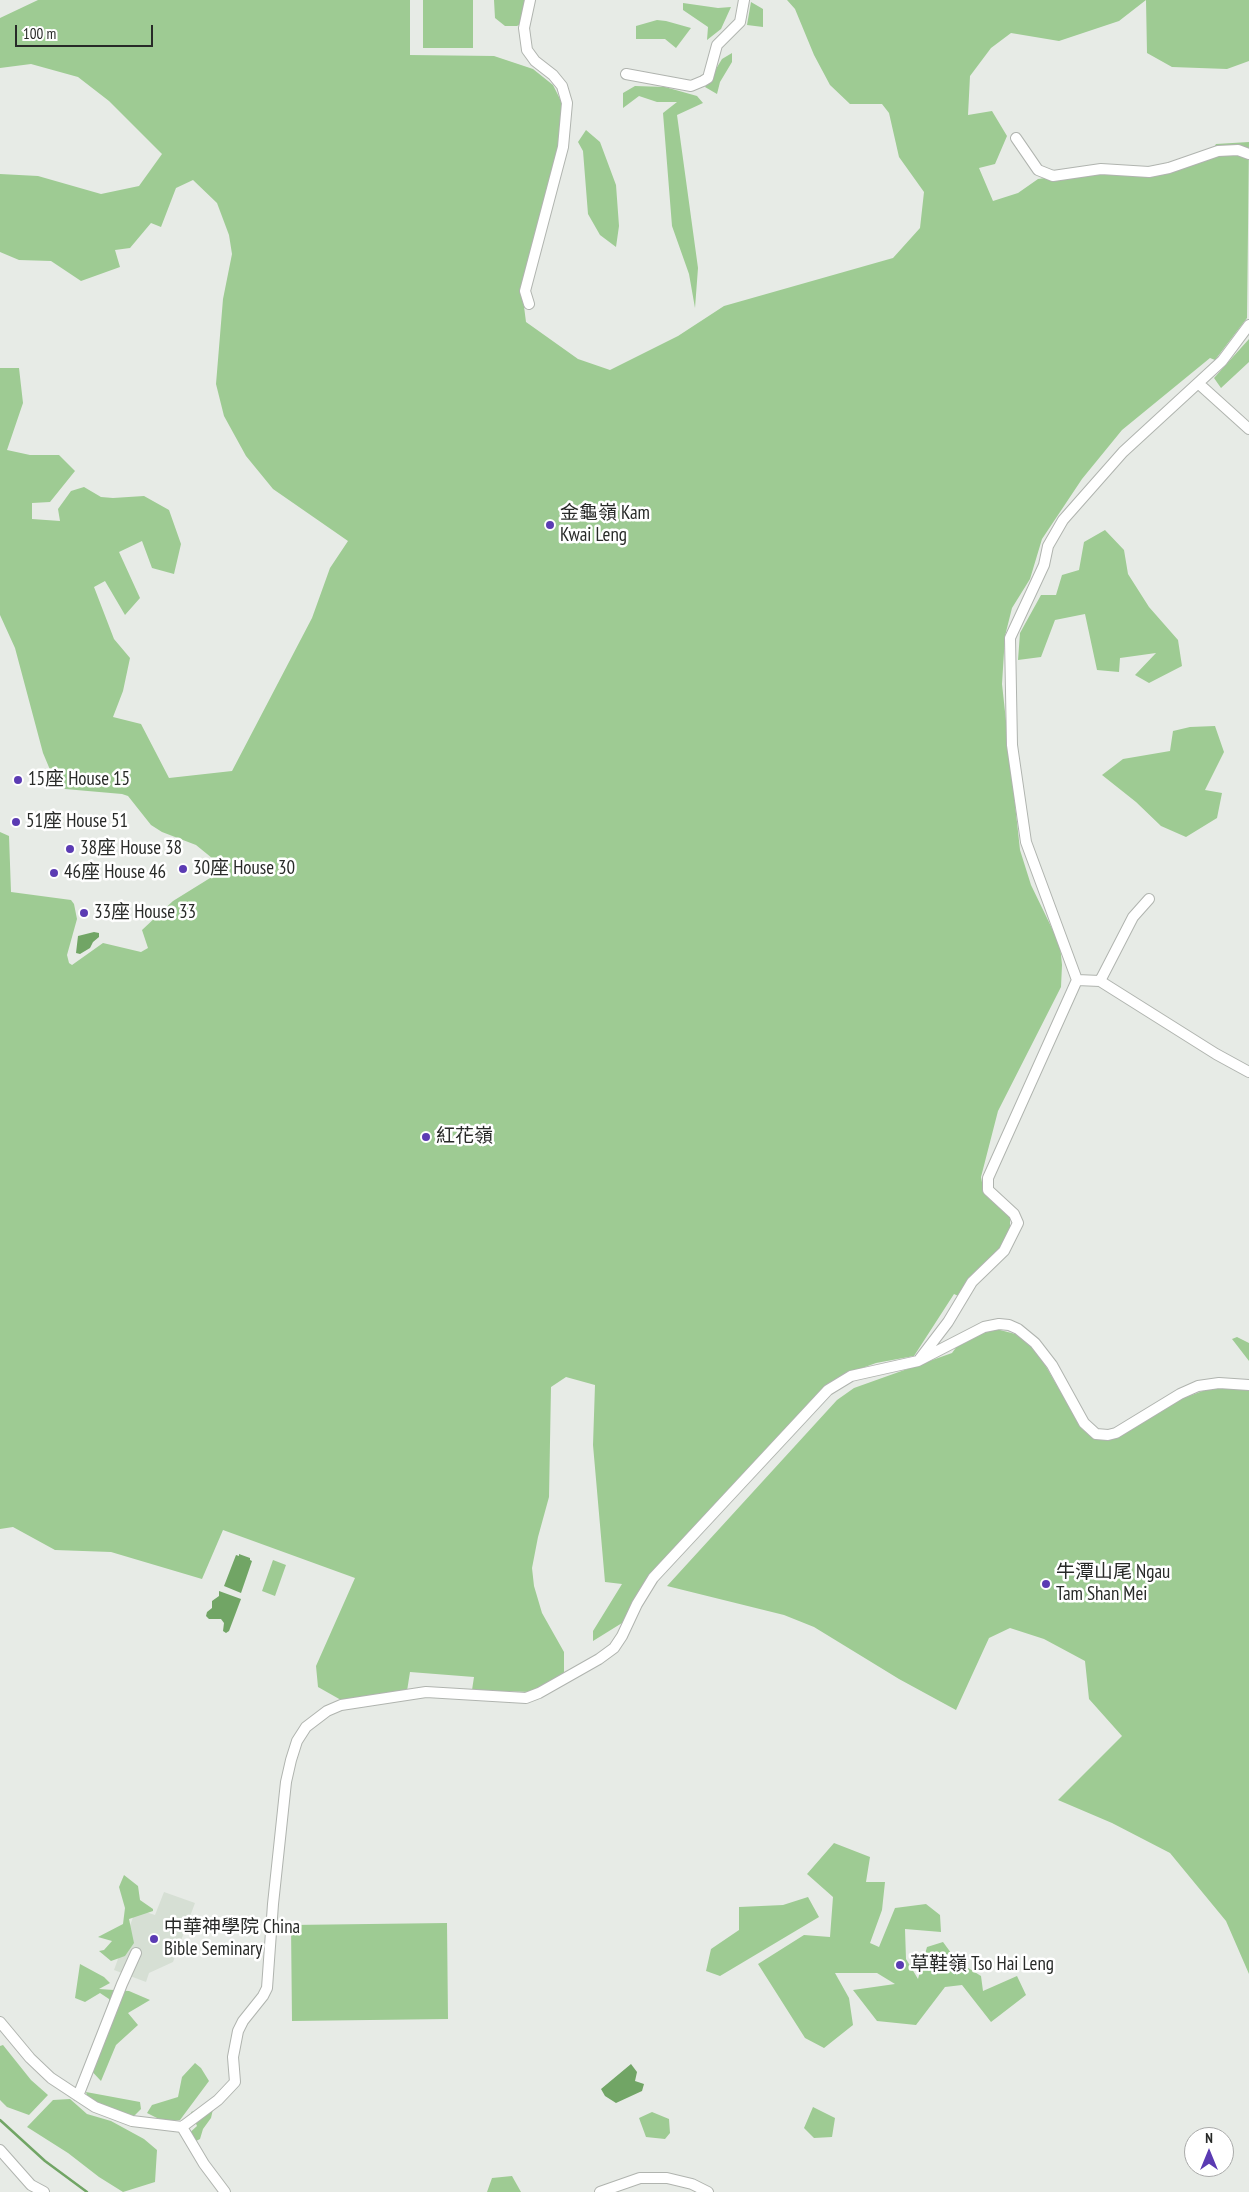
<!DOCTYPE html>
<html>
<head>
<meta charset="utf-8">
<style>
	body { margin:0 }
	#map { position:relative; width:1249px; height:2192px; overflow:hidden; background:#e7ebe6; font-family:"PT Sans Narrow",sans-serif }
	canvas { display:block }
	.north { position:absolute; left:1184px; top:2127px; width:50px; height:50px; box-sizing:border-box; background:#fff; border:1px solid #a9aaa9; border-radius:50%; rotate:0deg; font-size:14px; font-weight:700; line-height:20px; text-align:center; color:#282a28 }
	.north::after { content:''; display:block; margin:auto; width:18px; height:22px; background:#5b3bb3; clip-path:polygon(50% 0,100% 100%,50% 72%,0 100%) }
	.scale { position:absolute; left:15px; top:25px; width:138px; height:22px; box-sizing:border-box; border:2px solid #282a28; border-top:0; padding-left:6px; font-size:15px; line-height:18px; white-space:nowrap; color:#282a28; -webkit-text-stroke:4px #fff; paint-order:stroke }
</style>
</head>
<body>
<div id="map">
<canvas width="1249" height="2192"></canvas>
<div class="north">N</div>
<div class="scale">100 m</div>
</div>
<script>
const c = document.querySelector('canvas').getContext('2d');
c.lineJoin = 'round';
function fill(path, color) {
  c.fillStyle = color;
  c.fill(path, 'evenodd');
}
function shape(rows) {
  const path = new Path2D();
  for (const r of rows) {
    path.moveTo(r[0], r[1]);
    for (let i = 2; i < r.length; i += 2) path.lineTo(r[i], r[i + 1]);
  }
  return path;
}
function stroke(path, color, width, dash) {
  c.strokeStyle = color;
  c.lineWidth = width;
  c.lineCap = dash ? 'butt' : 'round';
  c.setLineDash(dash || []);
  c.stroke(path);
}
function drawText(font, color, halo, rows, align = 'center') {
  c.font = font + ' "PT Sans Narrow","Noto Sans TC",sans-serif';
  c.lineWidth = 5;
  c.setLineDash([]);
  c.textBaseline = 'middle';
  c.strokeStyle = halo;
  c.fillStyle = color;
  for (const [text, x, y, turn = 0] of rows) {
    c.save();
    c.translate(x, y);
    c.rotate((+turn || 0) * Math.PI / 180);
    c.textAlign = isNaN(turn) ? turn : align;
    if (halo) c.strokeText(text, 0, 0);
    c.fillText(text, 0, 0);
    c.restore();
  }
}
fill(shape([
	[164,1892,195,1903,173,1962,149,1973,146,1982,114,1970,136,1909,155,1915]
]), '#d6dfd4');
fill(shape([
	[38,0,410,0,410,55,494,56,533,69,553,85,564,107,561,158,522,291,526,322,578,359,610,370,678,336,724,306,893,258,920,228,924,192,899,157,889,113,882,104,850,104,830,85,814,55,795,9,787,0,1249,0,1249,61,1227,69,1172,67,1147,53,1146,0,1119,21,1059,41,1011,33,991,48,970,76,968,115,992,111,1007,136,995,164,979,168,993,201,1018,193,1038,179,1093,171,1161,174,1208,157,1216,144,1249,142,1247,318,1215,360,1210,358,1122,430,1082,479,1042,539,1030,579,1012,608,1005,636,1002,684,1020,850,1031,885,1060,945,1062,965,1061,987,998,1111,981,1177,984,1193,1010,1214,1010,1231,967,1300,954,1294,914,1356,876,1363,843,1375,815,1398,650,1574,622,1623,593,1641,593,1631,622,1584,605,1582,593,1445,595,1385,566,1377,551,1387,549,1497,538,1537,532,1568,534,1586,542,1613,564,1652,564,1676,530,1692,472,1690,474,1677,410,1672,407,1691,341,1700,318,1687,316,1666,355,1578,223,1530,202,1579,111,1552,55,1550,13,1527,0,1529,0,832,9,836,11,892,71,900,74,904,77,919,67,955,69,963,72,965,103,943,141,952,148,948,142,930,173,901,223,870,223,867,196,845,162,832,151,825,128,796,122,794,65,789,56,784,43,753,15,648,0,615,0,368,19,368,23,403,7,450,30,455,59,455,75,471,50,502,32,503,32,519,60,521,58,509,71,491,84,487,101,497,113,498,144,496,169,510,181,544,174,574,152,568,142,541,119,552,140,598,125,615,105,581,94,587,114,639,130,658,123,691,113,717,141,724,169,778,232,771,312,618,330,568,348,541,273,489,246,456,224,416,216,384,223,299,232,254,229,235,217,203,193,180,176,188,161,227,151,223,130,248,115,250,120,267,81,281,51,261,19,260,0,252,0,174,38,176,101,194,139,186,162,154,109,101,78,77,31,64,0,68,0,18],
	[423,0,473,0,473,48,423,48],
	[494,0,526,0,524,22,517,26,505,26,495,18],
	[751,2,763,9,763,27,747,25],
	[683,3,718,8,731,7,721,29,707,40,708,27,683,10],
	[657,20,666,21,691,28,676,48,665,39,636,39,636,26],
	[732,53,732,62,720,82,717,94,705,87,722,59],
	[635,86,665,87,697,96,703,103,677,115,698,268,695,308,689,274,672,226,663,113,677,102,657,102,639,96,623,108,623,93],
	[586,130,600,142,616,185,619,226,616,247,600,235,588,214,583,151,578,142],
	[1249,339,1249,362,1221,388,1214,378],
	[1105,530,1124,550,1128,574,1149,607,1178,640,1182,666,1149,683,1135,675,1156,653,1120,658,1119,672,1097,670,1085,614,1055,620,1041,657,1018,660,1020,633,1041,595,1056,595,1062,575,1079,570,1084,542],
	[1215,726,1224,752,1205,790,1222,793,1217,818,1186,837,1161,826,1136,802,1102,775,1123,759,1170,751,1173,731,1190,727],
	[995,1319,1000,1330,1023,1336,1044,1363,1082,1429,1114,1436,1181,1399,1216,1386,1249,1386,1249,1974,1226,1921,1170,1853,1112,1823,1058,1800,1122,1736,1089,1699,1085,1661,1044,1639,1010,1628,989,1638,956,1710,899,1679,814,1627,784,1615,667,1586,837,1400,854,1388,952,1353,969,1330],
	[1237,1337,1249,1343,1249,1361,1232,1339],
	[273,1560,286,1565,275,1596,262,1591],
	[834,1843,870,1857,866,1882,885,1882,882,1910,870,1943,879,1947,895,1908,926,1904,940,1915,941,1932,905,1929,906,1959,918,1979,927,1947,943,1942,957,1961,981,1976,983,1991,1017,1976,1026,1995,991,2022,962,1985,945,1987,916,2025,877,2021,853,1990,895,1984,877,1973,835,1973,849,1998,853,2025,824,2048,805,2038,758,1964,804,1935,830,1937,833,1897,807,1874],
	[124,1875,138,1886,140,1900,153,1909,153,1911,129,1919,134,1943,125,1956,111,1961,99,1951,104,1950,112,1941,98,1937,123,1924,125,1908,119,1887],
	[808,1897,819,1917,720,1976,706,1971,711,1949,739,1930,739,1907,783,1905],
	[447,1923,448,2019,292,2021,291,1925],
	[80,1964,104,1977,110,1983,99,1989,129,1991,150,2000,128,2013,138,2025,116,2045,101,2081,86,2065,109,2030,109,1999,100,1993,85,2002,75,1998],
	[3,2045,31,2080,48,2095,29,2115,7,2107,0,2100,0,2046],
	[195,2063,201,2068,209,2081,180,2120,165,2122,147,2113,152,2105,178,2097,182,2077],
	[86,2092,140,2102,141,2109,134,2116,102,2114,88,2099],
	[70,2099,87,2114,111,2121,144,2139,157,2150,155,2182,123,2192,99,2177,68,2153,27,2127,53,2100],
	[214,2105,211,2118,203,2129,200,2139,188,2145,184,2138,197,2126,191,2112],
	[813,2107,835,2118,832,2137,814,2138,804,2128],
	[652,2112,669,2119,670,2133,665,2139,646,2137,639,2118],
	[512,2176,521,2192,487,2192,492,2178]
]), '#9ecb93');
fill(shape([
	[94,932,99,933,99,937,93,942,90,948,80,954,76,953,78,936],
	[239,1554,250,1558,250,1560,252,1561,241,1593,224,1586,236,1555,239,1556],
	[219,1591,241,1599,229,1631,226,1633,223,1631,224,1623,221,1619,209,1619,206,1616,207,1612,212,1608,212,1601,219,1596],
	[631,2064,637,2072,635,2081,644,2084,642,2091,616,2103,605,2096,601,2089]
]), '#71a565');
stroke(shape([
	[0,2120,45,2161,87,2192]
]), '#71a565', 2.5);
const minor = shape([
	[626,74,691,86,703,81,708,78,717,45,740,22,744,0],
	[1016,138,1038,170,1053,176,1101,169,1149,172,1169,168,1218,151,1238,150,1249,154],
	[529,304,525,291,563,147,567,103,562,86,553,75,535,61,527,50,524,28,530,0],
	[1198,383,1249,429],
	[1077,980,1100,981,1216,1054,1249,1072],
	[1100,981,1133,917,1149,899],
	[919,1360,948,1322,972,1282,1004,1251,1018,1223,1014,1214,988,1190,988,1178,1077,980,1026,842,1012,745,1010,638,1044,565,1048,546,1063,520,1123,452,1222,361,1249,325],
	[0,2022,30,2058,51,2078,95,2107,132,2121,182,2127],
	[78,2096,122,1984,136,1953],
	[182,2127,218,2100,235,2082,233,2057,238,2031,243,2021,263,1996,267,1988,273,1904,286,1782,291,1760,297,1741,306,1727,327,1711,341,1705,426,1692,526,1698,539,1693,599,1659,614,1648,622,1636,637,1604,653,1578,828,1390,851,1376,918,1361,984,1327,999,1324,1009,1325,1018,1329,1035,1343,1052,1365,1084,1423,1096,1434,1108,1435,1116,1433,1180,1394,1198,1386,1219,1383,1249,1385],
	[182,2127,204,2164,225,2192],
	[0,2150,31,2185,44,2192],
	[600,2192,640,2178,667,2178,692,2184,708,2192]
]);
stroke(minor, '#b0b4af', 12);
stroke(minor, '#fff', 10);
for (const [x, y, r, color] of [
	[550,525,5,"#5b3bb3"],
	[18,780,5,"#5b3bb3"],
	[16,822,5,"#5b3bb3"],
	[70,849,5,"#5b3bb3"],
	[183,869,5,"#5b3bb3"],
	[54,873,5,"#5b3bb3"],
	[84,913,5,"#5b3bb3"],
	[426,1137,5,"#5b3bb3"],
	[1046,1584,5,"#5b3bb3"],
	[154,1939,5,"#5b3bb3"],
	[900,1965,5,"#5b3bb3"]
]) {
  const dot = new Path2D();
  dot.arc(x, y, r, 0, 2 * Math.PI);
  c.fillStyle = color;
  c.fill(dot);
  stroke(dot, '#fff', 2);
}
drawText('19px', '#282a28', '#fff', [
	["金龜嶺 Kam",560,514],
	["Kwai Leng",560,536],
	["15座 House 15",28,780],
	["51座 House 51",26,822],
	["38座 House 38",80,849],
	["30座 House 30",193,869],
	["46座 House 46",64,873],
	["33座 House 33",94,913],
	["紅花嶺",436,1137],
	["牛潭山尾 Ngau",1056,1573],
	["Tam Shan Mei",1056,1595],
	["中華神學院 China",164,1928],
	["Bible Seminary",164,1950],
	["草鞋嶺 Tso Hai Leng",910,1965]
], 'left');
</script>
</body>
</html>
